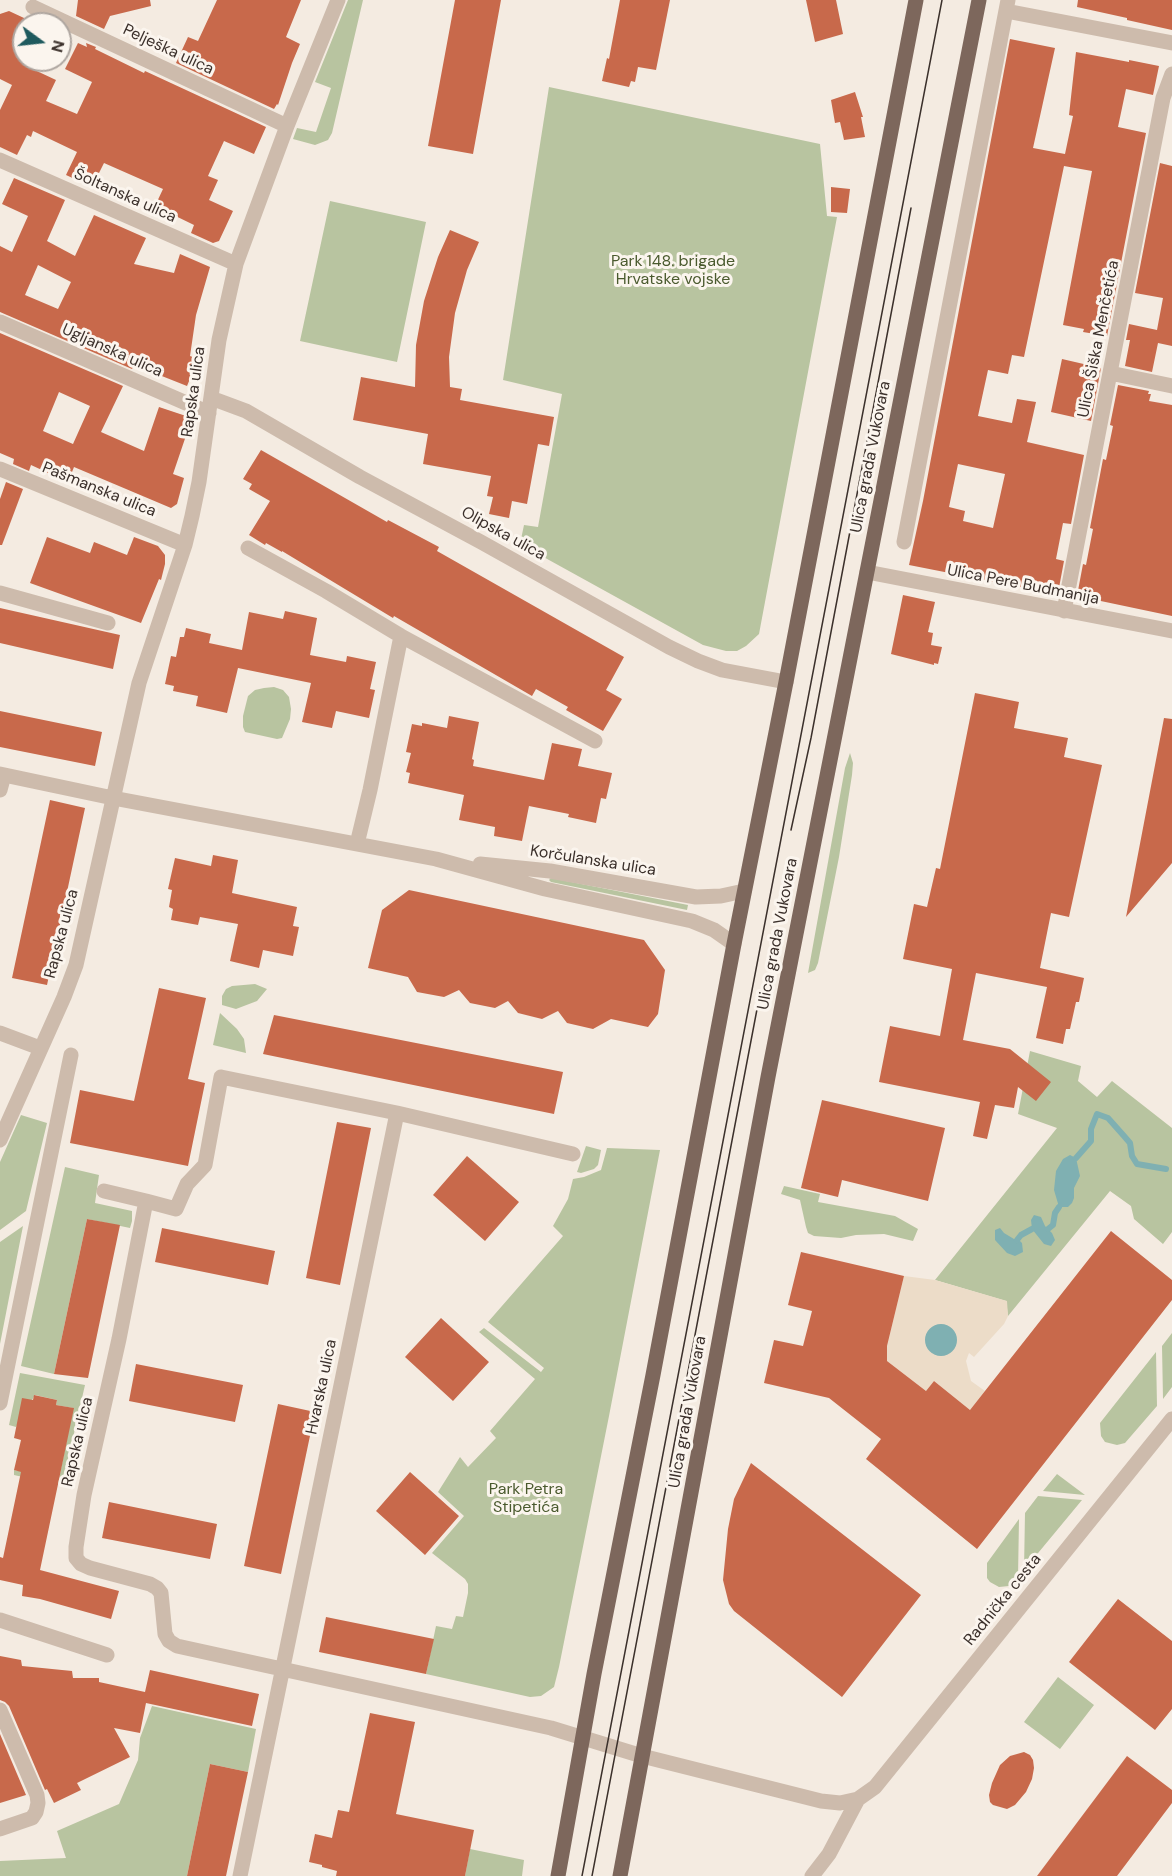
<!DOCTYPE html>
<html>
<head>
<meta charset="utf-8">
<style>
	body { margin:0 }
	#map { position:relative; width:1172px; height:1876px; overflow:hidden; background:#f4ebe1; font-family:"DM Sans",sans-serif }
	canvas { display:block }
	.north { position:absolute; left:12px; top:12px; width:60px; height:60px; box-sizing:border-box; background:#fbf5ee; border:2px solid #aea6a0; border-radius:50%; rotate:105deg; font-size:16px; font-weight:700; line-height:24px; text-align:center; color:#3b302b }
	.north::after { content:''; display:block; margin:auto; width:21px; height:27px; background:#1f5a5e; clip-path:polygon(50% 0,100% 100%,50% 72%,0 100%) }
</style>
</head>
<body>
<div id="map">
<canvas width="1172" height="1876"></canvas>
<div class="north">N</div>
</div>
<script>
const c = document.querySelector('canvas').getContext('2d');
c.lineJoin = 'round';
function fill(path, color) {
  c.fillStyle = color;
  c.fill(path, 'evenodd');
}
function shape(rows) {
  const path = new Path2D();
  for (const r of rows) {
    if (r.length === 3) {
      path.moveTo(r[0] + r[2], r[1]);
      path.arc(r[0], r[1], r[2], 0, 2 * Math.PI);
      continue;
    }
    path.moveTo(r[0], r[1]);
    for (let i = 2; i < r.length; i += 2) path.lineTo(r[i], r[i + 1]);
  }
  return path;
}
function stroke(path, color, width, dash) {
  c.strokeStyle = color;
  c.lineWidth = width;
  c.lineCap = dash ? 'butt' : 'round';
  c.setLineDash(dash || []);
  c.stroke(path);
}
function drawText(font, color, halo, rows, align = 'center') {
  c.font = font + ' "DM Sans",sans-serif';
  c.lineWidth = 6;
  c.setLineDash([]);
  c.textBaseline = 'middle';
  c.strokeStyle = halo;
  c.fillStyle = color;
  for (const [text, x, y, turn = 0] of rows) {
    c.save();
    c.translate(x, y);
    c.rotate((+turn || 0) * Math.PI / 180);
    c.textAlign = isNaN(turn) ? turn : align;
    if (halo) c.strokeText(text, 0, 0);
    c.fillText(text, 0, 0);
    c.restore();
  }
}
fill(shape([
	[348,0,363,0,332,133,328,140,315,145,293,139,297,128,316,132,331,88,315,82],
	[549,87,820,144,827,216,837,217,759,634,746,646,737,651,726,651,703,645,520,544,524,525,538,527,562,394,503,380],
	[330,201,426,222,397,362,300,341],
	[274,687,283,690,289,697,291,709,290,719,282,738,277,739,245,732,243,727,243,716,248,696,255,690,264,688],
	[850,753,853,763,852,775,839,857,818,963,815,970,808,973,845,768],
	[551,878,688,905,687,910,551,882,549,880],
	[255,984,267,989,257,1001,236,1009,222,1005,222,996,226,989,232,986],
	[220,1013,237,1029,244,1039,246,1053,213,1045],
	[1030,1051,1081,1066,1078,1081,1097,1097,1112,1081,1172,1128,1172,1232,1163,1244,1134,1219,1131,1206,1110,1191,1008,1316,1006,1301,935,1280,1057,1128,1018,1114],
	[21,1115,47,1123,26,1211,0,1230,0,1162],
	[586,1146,601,1150,598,1165,594,1169,581,1173,577,1172],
	[607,1148,660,1150,609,1416,559,1667,554,1687,541,1696,530,1697,426,1674,436,1626,452,1629,456,1616,463,1617,468,1593,468,1584,465,1579,432,1553,464,1516,438,1492,460,1457,468,1467,496,1438,490,1431,535,1379,479,1332,484,1328,541,1372,544,1368,488,1322,563,1236,553,1226,568,1199,573,1179,584,1177,601,1170],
	[65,1167,99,1175,95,1203,132,1211,132,1221,130,1228,87,1219,54,1374,21,1366],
	[784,1186,820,1194,818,1202,895,1216,918,1229,913,1241,884,1234,856,1235,841,1238,814,1236,808,1233,806,1227,800,1200,781,1194],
	[23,1226,0,1344,0,1242],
	[1172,1333,1172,1387,1163,1399,1162,1346],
	[1156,1352,1157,1406,1125,1443,1117,1445,1105,1442,1101,1436,1100,1423],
	[20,1373,85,1385,62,1486,14,1475,14,1470,59,1479,73,1408,56,1405,57,1400,35,1395,16,1427,9,1425],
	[1057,1474,1085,1495,1043,1491],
	[1038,1496,1082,1500,1024,1570,1025,1513],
	[1019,1519,1018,1577,1009,1586,999,1587,990,1582,987,1578,987,1563],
	[1058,1677,1094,1705,1060,1749,1024,1722],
	[152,1706,256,1729,248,1772,210,1764,187,1876,0,1876,0,1861,66,1858,57,1831,119,1804,138,1760,140,1738],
	[470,1849,524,1860,522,1876,465,1876]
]), '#b8c4a0');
fill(shape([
	[904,1276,935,1280,1007,1301,1008,1316,1004,1324,974,1357,969,1353,966,1361,971,1381,985,1391,970,1410,934,1381,926,1391,887,1361,887,1346]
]), '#ecdcc8');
fill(shape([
	[1070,1155,1076,1158,1080,1176,1074,1188,1074,1198,1072,1203,1068,1207,1059,1207,1054,1190,1056,1171,1063,1159],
	[1034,1215,1041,1217,1045,1226,1052,1233,1055,1240,1051,1246,1044,1244,1032,1229,1031,1220],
	[1000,1228,1004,1233,1014,1239,1019,1240,1022,1243,1023,1252,1015,1256,1007,1253,995,1240,995,1230],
	[941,1340,16]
]), '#7fb0b2');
stroke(shape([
	[1076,1158,1091,1141,1091,1129,1097,1114,1108,1118,1124,1136,1130,1143,1132,1156,1137,1164,1166,1169],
	[1048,1229,1053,1225,1055,1213,1059,1207],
	[1017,1240,1021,1235,1032,1229]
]), '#7fb0b2', 6);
fill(shape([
	[78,0,150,0,151,6,110,16,104,29,76,16],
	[217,0,301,0,286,37,300,44,292,63,278,105,277,104,274,109,176,63,188,37,198,41],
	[455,0,501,0,473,154,428,146],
	[620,0,670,0,656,70,638,67,635,82,631,81,629,87,602,81,607,58,609,59],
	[806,0,836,0,843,34,815,42],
	[1078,0,1172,0,1172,30,1127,20,1127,18,1077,7],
	[9,11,24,18,24,65,56,80,46,101,77,114,92,82,65,69,78,43,87,47,86,43,96,47,95,49,144,73,145,71,266,127,254,154,224,141,208,176,218,180,209,200,233,211,219,241,213,243,191,233,194,225,155,206,163,189,104,163,92,187,66,175,77,152,33,131,31,137,27,135,17,155,0,147,0,110,12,85,0,79,0,14],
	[1010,39,1055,48,1033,148,1065,154,1073,116,1069,115,1076,52,1129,62,1129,60,1159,66,1153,95,1126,89,1118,127,1146,133,1107,336,1083,332,1084,329,1063,325,1092,171,1064,166,1024,357,1012,355,1008,374,988,370,978,416,1012,423,1017,399,1036,402,1027,442,1084,455,1071,524,1063,523,1056,559,1064,561,1058,593,1056,594,909,565,923,501],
	[958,464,1005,474,993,528,963,521,965,511,949,507],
	[855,92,863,117,861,117,865,137,844,140,840,122,835,123,831,100],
	[1160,163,1172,166,1172,346,1158,343,1152,372,1125,366,1130,340,1126,340,1129,324,1157,330,1163,298,1135,293],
	[14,178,65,200,47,241,75,256,94,215,146,238,134,264,174,273,180,254,210,267,196,315,190,356,198,359,187,386,134,365,132,369,0,312,0,246,12,252,28,216,2,204],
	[38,265,71,282,58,309,25,295],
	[831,187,850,189,847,213,831,212],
	[450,230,479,242,467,270,455,313,449,357,450,387,462,389,460,400,554,417,549,446,538,444,527,504,512,501,509,518,489,514,493,497,487,496,491,476,423,464,428,434,353,420,361,377,415,387,416,345,424,301,438,257],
	[0,333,123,386,101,432,144,451,159,407,192,418,173,474,184,478,177,504,171,508,74,467,68,482,31,465,29,471,13,464,14,459,0,453],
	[59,392,90,406,73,444,43,431],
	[1062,359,1101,368,1091,421,1051,412],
	[1118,385,1149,391,1148,394,1151,394,1149,401,1172,405,1172,616,1077,596,1083,564,1086,565,1093,529,1090,528,1103,459,1106,460,1113,426,1110,425],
	[261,450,387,522,388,520,439,547,437,551,624,657,606,690,622,699,603,731,566,710,568,707,536,689,532,696,394,616,393,618,282,551,282,552,266,543,265,545,249,535,270,501,249,489,252,484,243,479],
	[6,482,23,489,2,545,0,545,0,499],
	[47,537,90,553,94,542,127,555,134,537,158,546,165,555,165,564,161,580,159,579,141,623,30,583],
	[903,595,935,602,928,632,933,633,931,645,942,647,938,664,934,663,934,665,891,654],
	[0,608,120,635,113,669,0,643],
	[285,611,317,618,310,655,346,662,347,656,376,662,370,689,375,690,369,718,336,711,332,728,302,722,311,683,238,668,227,713,196,706,198,696,173,691,174,686,165,684,171,656,176,657,180,637,184,637,186,628,211,634,209,643,242,650,249,612,283,619],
	[975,693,1019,702,1014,728,1068,738,1064,757,1102,765,1069,917,1051,913,1040,968,1084,978,1079,1002,1076,1002,1070,1029,1066,1029,1063,1044,1036,1038,1047,987,976,973,963,1040,1010,1049,1051,1082,1036,1101,1018,1087,1014,1108,995,1105,987,1139,973,1136,980,1102,879,1082,890,1026,940,1036,952,969,903,959,914,904,927,907,936,868,940,869],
	[0,711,102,732,95,766,0,747],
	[449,716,479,722,472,759,474,760,473,766,544,780,552,743,582,749,578,766,612,773,606,799,601,798,596,823,568,817,569,814,529,806,522,841,494,836,495,827,459,820,464,795,408,783,410,773,406,772,411,753,406,752,412,724,422,726,422,723,447,728],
	[1164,718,1172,719,1172,863,1126,917],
	[50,800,85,808,47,985,12,978],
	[213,855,238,860,232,893,297,907,293,926,299,927,293,956,263,950,259,968,230,961,238,924,200,917,198,925,171,920,173,909,169,907,172,890,168,889,175,858,211,866],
	[409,890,644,940,665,970,658,1014,648,1027,611,1019,593,1029,567,1023,558,1011,542,1019,518,1013,508,1001,495,1008,470,1003,459,990,444,997,417,992,408,977,368,968,382,910],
	[159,988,206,998,188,1079,205,1083,188,1166,70,1143,80,1090,134,1101],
	[274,1015,563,1072,554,1114,263,1054],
	[822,1100,945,1128,928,1201,842,1180,838,1197,801,1188],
	[337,1122,371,1128,340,1285,306,1278],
	[467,1156,519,1202,485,1241,433,1195],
	[87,1219,120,1225,88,1378,54,1374],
	[162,1228,275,1251,268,1285,155,1262],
	[1111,1231,1172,1280,1172,1300,977,1549,866,1459,881,1439,829,1398,764,1383,774,1340,803,1346,812,1311,788,1305,801,1252,904,1276,887,1346,887,1361,926,1391,934,1381,970,1410],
	[441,1318,489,1362,453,1401,405,1357],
	[136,1364,243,1385,235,1422,129,1401],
	[34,1395,57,1400,56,1405,74,1408,40,1570,119,1591,111,1619,40,1599,22,1596,23,1585,0,1580,0,1557,3,1558,21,1472,14,1470,21,1440,14,1438,22,1398,33,1400],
	[278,1404,315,1412,281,1574,244,1566],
	[751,1463,921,1595,842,1697,734,1611,729,1604,723,1580,728,1529,734,1499],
	[410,1472,459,1516,425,1555,376,1511],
	[109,1502,217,1524,210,1559,102,1538],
	[1118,1599,1172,1641,1172,1709,1155,1730,1069,1662],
	[326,1617,434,1639,426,1674,319,1652],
	[0,1656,21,1660,22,1666,72,1671,73,1678,99,1678,99,1682,145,1692,150,1670,259,1694,252,1726,146,1703,140,1733,114,1728,130,1757,77,1783,81,1790,54,1803,47,1789,45,1790,9,1706,5,1702,0,1700],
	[370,1713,415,1722,396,1814,474,1830,465,1876,336,1876,337,1871,322,1867,322,1865,309,1862,315,1834,332,1838,338,1810,349,1812],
	[0,1734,26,1795,0,1803],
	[1024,1752,1030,1755,1033,1760,1034,1768,1032,1779,1026,1792,1015,1805,1007,1809,993,1805,990,1802,989,1795,992,1783,1000,1765,1010,1756],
	[1127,1756,1172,1790,1172,1803,1117,1876,1037,1876],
	[210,1764,248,1772,226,1876,187,1876]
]), '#c8694b');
stroke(shape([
	[33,7,287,126],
	[1006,11,1172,43],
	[0,160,236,264],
	[0,322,209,413],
	[1110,373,1172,386],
	[211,398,246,411,360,477,481,542,669,647,698,661,722,670,786,682],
	[0,469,185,545],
	[904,542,1008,0],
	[248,548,326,591,401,636,595,741],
	[867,572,1172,631],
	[0,593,108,623],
	[1064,611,1163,98,1172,74],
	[0,774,113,798,436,859,545,889,692,921,714,930,734,944],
	[0,790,4,775],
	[357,844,370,790,401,636],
	[480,864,550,871,696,897,721,896,744,891],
	[0,1033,40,1048],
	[0,1140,64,997,76,965,139,683,185,545,192,516,199,482,219,340,236,264,287,126,338,0],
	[104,1191,146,1201,119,1339,84,1495,76,1547,76,1558,81,1564,90,1568,150,1584,157,1588,161,1593,165,1634,169,1641,177,1646,551,1728,642,1756,821,1801,840,1803,858,1799,875,1787,1172,1419],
	[146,1201,176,1209,187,1184,205,1165,221,1077,397,1113,573,1154],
	[0,1403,71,1055],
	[0,1620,107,1655],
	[0,1710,37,1795,38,1803,36,1812,32,1818,0,1829],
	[240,1876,397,1113],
	[812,1876,829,1854,858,1799]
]), '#cdbbac', 15);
stroke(shape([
	[558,1876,594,1674,653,1375,734,944,786,682,916,0],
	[620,1876,768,1077,979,0]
]), '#7d675c', 15);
stroke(shape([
	[791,830,811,738,911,208],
	[582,1876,942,0],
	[592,1876,758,1004]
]), '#3b302b', 1.5);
drawText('16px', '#3b302b', '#fbf5ee', [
	["Pelješka ulica",168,50,25],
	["Šoltanska ulica",125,196,24],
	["Ulica Šiška Menčetića",1099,339,-79],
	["Ugljanska ulica",112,351,24],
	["Rapska ulica",194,392,-82],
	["Ulica grada Vukovara",871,457,-79],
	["Pašmanska ulica",99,490,22],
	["Olipska ulica",503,534,29],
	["Ulica Pere Budmanija",1023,585,11],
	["Korčulanska ulica",593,861,9],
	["Rapska ulica",62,934,-75],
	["Ulica grada Vukovara",778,934,-79],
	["Hvarska ulica",322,1387,-78],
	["Ulica grada Vukovara",688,1412,-80],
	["Rapska ulica",78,1442,-77],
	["Radnička cesta",1003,1600,-51]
]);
drawText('16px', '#4a5a2e', '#fbf5ee', [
	["Park 148. brigade",673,262],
	["Hrvatske vojske",673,280],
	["Park Petra",526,1490],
	["Stipetića",526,1508]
]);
</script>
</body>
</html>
